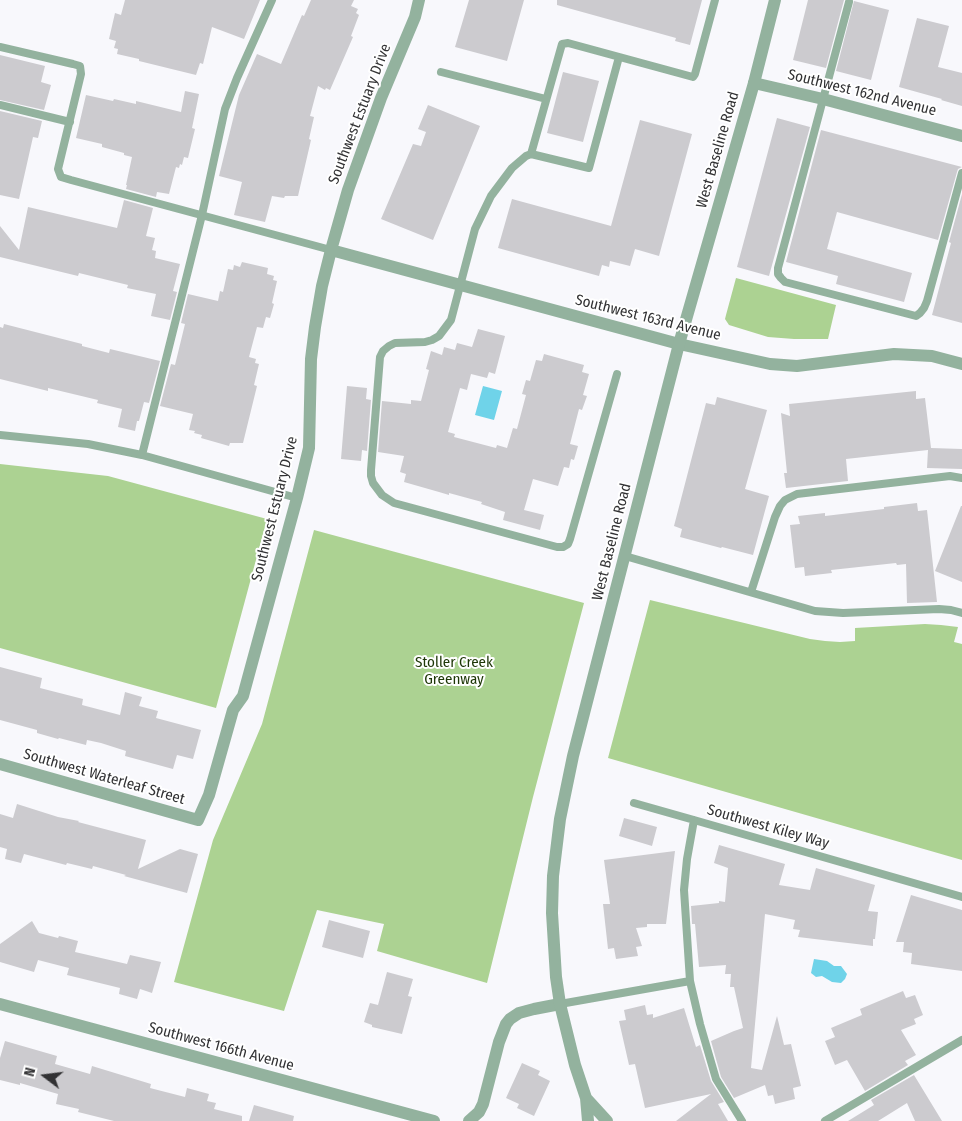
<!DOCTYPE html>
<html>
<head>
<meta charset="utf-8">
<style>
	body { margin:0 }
	#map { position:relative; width:962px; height:1121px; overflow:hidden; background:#f8f8fc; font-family:"Fira Sans Condensed",sans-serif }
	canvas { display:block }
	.north { position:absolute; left:20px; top:1051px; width:50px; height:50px; -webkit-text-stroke:4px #fff; paint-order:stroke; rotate:285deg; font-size:14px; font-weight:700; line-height:20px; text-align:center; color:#323234 }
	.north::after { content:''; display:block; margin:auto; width:18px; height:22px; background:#323234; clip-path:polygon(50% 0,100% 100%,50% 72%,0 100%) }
</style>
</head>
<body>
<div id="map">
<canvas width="962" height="1121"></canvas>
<div class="north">N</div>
</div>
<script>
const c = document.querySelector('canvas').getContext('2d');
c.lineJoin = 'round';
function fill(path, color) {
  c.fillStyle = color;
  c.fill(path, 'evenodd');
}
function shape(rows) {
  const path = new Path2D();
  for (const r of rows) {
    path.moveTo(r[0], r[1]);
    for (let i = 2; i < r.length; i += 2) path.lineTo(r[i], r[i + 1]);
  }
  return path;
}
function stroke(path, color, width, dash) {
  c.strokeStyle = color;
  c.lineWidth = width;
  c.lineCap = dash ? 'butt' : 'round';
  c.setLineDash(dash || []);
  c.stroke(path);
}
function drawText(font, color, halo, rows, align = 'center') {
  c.font = font + ' "Fira Sans Condensed",sans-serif';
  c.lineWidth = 4;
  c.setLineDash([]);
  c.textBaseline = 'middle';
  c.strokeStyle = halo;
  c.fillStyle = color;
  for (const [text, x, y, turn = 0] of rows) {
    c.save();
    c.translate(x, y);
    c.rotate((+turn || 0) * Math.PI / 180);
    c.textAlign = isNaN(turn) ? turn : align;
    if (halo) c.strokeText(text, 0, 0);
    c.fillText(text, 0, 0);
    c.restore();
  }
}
fill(shape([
	[736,278,836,305,828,339,794,339,768,337,729,325,725,319,726,315],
	[0,464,108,476,267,519,216,708,0,648],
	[314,530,584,603,533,797,487,983,377,951,384,924,317,910,284,1011,174,982,213,840,262,724],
	[650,600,810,639,825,641,840,642,855,641,855,628,925,624,941,625,958,627,954,642,962,644,962,860,608,758]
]), '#acd292');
fill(shape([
	[483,386,502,391,494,420,475,415],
	[814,959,827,961,834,966,841,966,847,974,845,979,841,983,832,982,822,976,816,977,811,973]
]), '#6fd3e9');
fill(shape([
	[125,0,260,0,244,39,212,27,203,64,200,63,196,75,139,61,139,59,117,54,118,49,114,48,116,41,109,39,115,13,121,15],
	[311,0,354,0,351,6,358,9,356,13,359,15,351,36,353,37,330,90,326,88,325,90,318,86,310,116,314,117,309,139,311,140,298,196,285,196,284,198,272,196,265,222,234,215,242,182,219,176,239,95,257,54,281,64,302,15,304,16],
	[469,0,524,0,507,61,455,47],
	[557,0,702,0,690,45,675,41,676,38,557,5],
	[808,0,844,0,826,68,793,60],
	[854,1,889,10,871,80,836,71],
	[917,18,949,26,938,67,962,73,962,106,941,100,942,99,899,87],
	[0,55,45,66,41,82,51,85,44,110,0,100],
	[563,72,599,81,583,142,547,133],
	[185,91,199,94,192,128,195,129,188,158,184,157,182,165,180,164,179,168,176,167,169,194,157,192,156,197,126,189,127,185,126,185,132,157,124,155,124,153,102,147,102,144,76,138,86,95,113,101,114,99,136,104,136,101,181,112],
	[428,105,480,126,433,240,381,219,413,144,421,146,426,132,418,129],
	[0,111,42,121,38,138,33,137,19,199,0,195],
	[777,118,810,127,769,276,737,267],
	[640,120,692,134,659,256,635,249,630,266,610,261,609,267,602,265,599,276,498,248,512,199,611,226],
	[821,130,962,167,958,169,957,172,938,240,837,212,827,249,912,273,904,302,836,284,838,276,786,262],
	[962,194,962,323,932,315,951,243,949,242],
	[124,200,153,208,146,236,155,238,152,250,156,251,155,258,180,264,173,291,177,292,170,320,151,316,156,294,127,288,128,285,79,273,78,276,0,257,0,226,19,250,28,207,117,228],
	[242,262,268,268,267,274,274,276,273,280,277,281,272,303,274,304,270,318,266,317,263,328,257,327,249,357,256,359,255,363,259,364,254,385,257,386,243,443,230,443,229,446,201,438,202,435,194,433,195,431,189,430,193,414,160,406,171,364,175,365,185,324,181,323,188,294,218,301,220,291,223,292,228,269,233,270,234,265,240,267],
	[4,324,82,344,82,346,109,353,110,349,160,361,149,403,144,402,139,421,137,421,135,431,118,427,122,409,97,403,98,400,48,388,48,391,0,379,0,327,3,328],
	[478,329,505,336,495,374,489,372,487,378,471,374,467,390,460,388,448,432,455,434,454,437,496,448,497,445,507,448,513,428,517,429,526,395,522,394,526,380,530,381,536,360,542,361,544,354,584,365,582,372,589,374,583,395,587,396,582,410,579,409,570,444,578,446,574,460,571,459,569,468,564,467,558,486,533,479,524,510,544,515,540,530,503,520,505,512,481,504,482,502,449,493,449,495,439,492,404,482,406,474,400,472,404,456,378,452,382,401,411,404,411,400,421,401,429,370,426,369,431,351,442,355,444,347,455,350,457,343,472,347],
	[347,386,367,388,366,399,371,400,367,451,362,450,361,461,341,459],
	[916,391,916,399,925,398,931,448,962,449,962,469,927,468,928,450,846,459,848,481,786,488,784,473,787,473,781,413,790,416,789,404],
	[717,397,767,410,745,489,769,496,753,555,722,547,721,548,680,537,682,529,674,526,706,403,715,405],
	[917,503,918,511,927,510,937,602,907,603,906,564,897,565,896,563,831,570,832,573,805,576,804,567,795,568,790,525,800,524,798,516,825,513,825,516,884,509,884,507],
	[961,506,962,506,962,582,935,571],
	[0,667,42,678,40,688,83,699,82,705,120,715,125,692,142,697,139,706,158,711,156,718,201,730,193,759,177,755,173,769,125,756,126,751,101,743,87,740,86,745,59,738,58,739,37,733,37,730,0,720],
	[17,804,58,817,79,821,78,822,146,840,138,869,180,849,198,854,187,893,124,876,126,875,93,866,92,869,67,863,66,865,24,854,21,863,5,859,7,849,0,847,0,814,13,818],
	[624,818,657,827,652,846,619,836],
	[719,845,785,864,779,885,810,890,816,868,875,885,868,911,878,912,875,939,873,939,873,946,798,937,800,930,793,929,795,920,765,914,751,1068,762,1070,777,1016,784,1045,791,1044,801,1086,793,1088,795,1099,775,1104,773,1095,768,1096,765,1085,734,1098,721,1077,711,1041,734,1031,743,1028,734,987,730,987,731,974,725,974,726,965,699,967,695,924,692,924,691,906,719,903,719,901,725,902,728,868,714,863],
	[675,851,666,924,647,924,647,927,636,928,642,946,636,947,638,956,616,959,614,948,608,949,603,904,610,904,604,860],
	[911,895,962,910,962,971,911,964,912,953,903,952,904,942,896,942],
	[329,920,370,931,363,958,322,947],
	[32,921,39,933,58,938,59,936,78,941,75,952,127,964,130,955,161,962,152,993,140,989,137,999,119,994,120,988,67,975,69,968,38,960,34,972,0,962,0,944],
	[387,972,413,979,408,996,412,997,402,1034,372,1027,372,1025,364,1022,370,1003,378,1005],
	[903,991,906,998,915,995,923,1015,914,1019,916,1024,901,1030,916,1055,905,1061,908,1065,865,1091,847,1060,835,1065,825,1041,835,1037,831,1028,862,1015,860,1009],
	[645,1005,647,1015,653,1014,653,1018,684,1008,696,1047,700,1045,711,1081,724,1102,718,1104,728,1121,676,1121,711,1094,645,1108,635,1064,629,1065,619,1021,626,1020,624,1010],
	[5,1041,57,1056,55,1064,90,1074,92,1066,151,1084,150,1088,185,1097,187,1088,209,1094,207,1101,216,1103,214,1109,242,1116,242,1121,114,1121,78,1112,79,1109,56,1104,58,1094,20,1083,20,1085,0,1080,0,1058],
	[522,1063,540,1071,538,1075,550,1081,534,1116,517,1108,519,1104,506,1098],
	[914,1075,942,1121,915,1121,907,1103,878,1121,848,1121,874,1105,871,1100],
	[254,1105,294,1116,293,1121,249,1121]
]), '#cccbcf');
stroke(shape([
	[849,2,778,268,778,274,781,278,785,282,916,316,920,313,924,308,927,301,962,173],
	[0,47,73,64,80,66,81,74,58,169,61,177,71,180,331,250],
	[441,72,546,99],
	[0,105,70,122],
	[531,154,589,168,619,57],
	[617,374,570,539,568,544,563,547,557,547,394,503,382,495,373,483,371,476,371,470,380,357,383,351,389,346,395,343,425,342,432,340,439,336,451,320,475,229,491,196,512,168,526,156,531,154,562,44,568,43,693,77,695,74,715,0],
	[0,435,88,444,142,455,297,498],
	[142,455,202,215,225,109,237,78,272,0],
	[625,556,815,611,843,613,939,609,951,610,962,613],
	[751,592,775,517,780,506,785,500,797,494,950,476,962,478],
	[634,803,694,820],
	[560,1004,690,981],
	[742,1121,716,1079,700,1024,690,981,684,890,687,859,694,820,962,897],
	[825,1121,962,1040]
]), '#93b29e', 8);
stroke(shape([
	[754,83,823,99,962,136],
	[331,250,679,344,770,364,797,366,894,354,932,356,962,364],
	[0,764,198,820,209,795,233,710,243,696,297,498,309,448,311,359,315,327,322,286,331,250,348,190,381,98,415,17,419,0],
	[0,1004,434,1121],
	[469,1121,479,1112,483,1104,499,1042,506,1024,510,1019,519,1013,534,1009,560,1004]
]), '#93b29e', 12);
stroke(shape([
	[586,1098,607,1121],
	[588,1121,586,1098,575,1065,560,1004,556,977,552,913,553,876,560,819,573,756,679,344,754,83,775,0]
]), '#93b29e', 12);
drawText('15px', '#323234', '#fff', [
	["Southwest 162nd Avenue",862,93,14],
	["Southwest Estuary Drive",360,114,-69],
	["West Baseline Road",718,150,-74],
	["Southwest 163rd Avenue",648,318,14],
	["Southwest Estuary Drive",275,509,-76],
	["West Baseline Road",612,542,-76],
	["Southwest Waterleaf Street",104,777,16],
	["Southwest Kiley Way",768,827,16],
	["Southwest 166th Avenue",221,1047,15]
]);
drawText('15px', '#1d3606', '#fff', [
	["Stoller Creek",454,663],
	["Greenway",454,680]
]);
</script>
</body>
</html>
